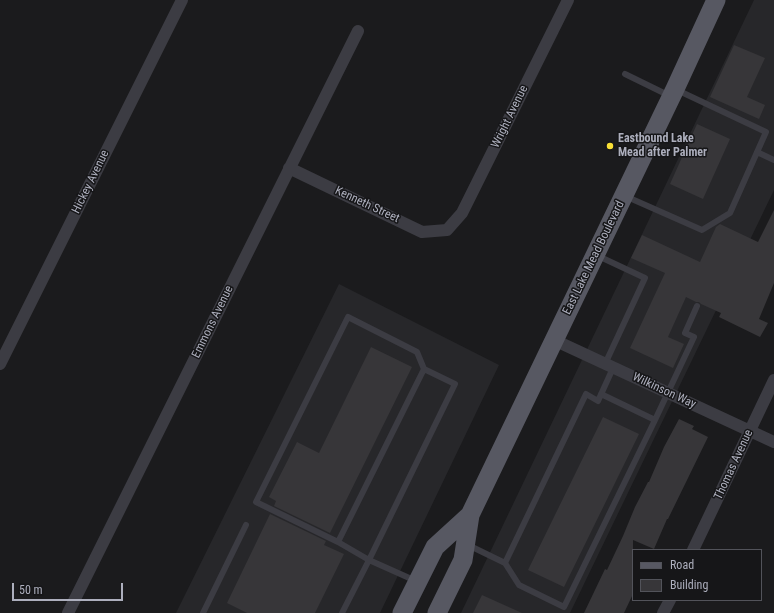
<!DOCTYPE html>
<html>
<head>
<meta charset="utf-8">
<style>
	body { margin:0 }
	#map { position:relative; width:774px; height:613px; overflow:hidden; background:#1b1b1d; font-family:"Roboto Condensed",sans-serif }
	canvas { display:block }
	.legend { position:absolute; left:632px; top:549px; width:130px; height:52px; box-sizing:border-box; background:#161618; border:1px solid #52535a; margin:0; padding:5px 7px; list-style:none; font-size:12px; color:#adafbd }
	.legend li { display:flex; align-items:center; gap:8px; height:20px }
	.legend b { width:20px; border:1px solid #52535a }
	.scale { position:absolute; left:12px; top:583px; width:111px; height:18px; box-sizing:border-box; border:2px solid #adafbd; border-top:0; padding-left:5px; font-size:12px; line-height:14px; white-space:nowrap; color:#adafbd; -webkit-text-stroke:3px #161618; paint-order:stroke }
</style>
</head>
<body>
<div id="map">
<canvas width="774" height="613"></canvas>
<ul class="legend">
<li><b style="height:5px;background:#575862"></b>Road</li>
<li><b style="height:11px;background:#373639"></b>Building</li>
</ul>
<div class="scale">50 m</div>
</div>
<script>
const c = document.querySelector('canvas').getContext('2d');
c.lineJoin = 'round';
function fill(path, color) {
  c.fillStyle = color;
  c.fill(path, 'evenodd');
}
function shape(rows) {
  const path = new Path2D();
  for (const r of rows) {
    path.moveTo(r[0], r[1]);
    for (let i = 2; i < r.length; i += 2) path.lineTo(r[i], r[i + 1]);
  }
  return path;
}
function stroke(path, color, width, dash) {
  c.strokeStyle = color;
  c.lineWidth = width;
  c.lineCap = dash ? 'butt' : 'round';
  c.setLineDash(dash || []);
  c.stroke(path);
}
function drawText(font, color, halo, rows, align = 'center') {
  c.font = font + ' "Roboto Condensed",sans-serif';
  c.lineWidth = 3;
  c.setLineDash([]);
  c.textBaseline = 'middle';
  c.strokeStyle = halo;
  c.fillStyle = color;
  for (const [text, x, y, turn = 0] of rows) {
    c.save();
    c.translate(x, y);
    c.rotate((+turn || 0) * Math.PI / 180);
    c.textAlign = isNaN(turn) ? turn : align;
    if (halo) c.strokeText(text, 0, 0);
    c.fillText(text, 0, 0);
    c.restore();
  }
}
fill(shape([
	[754,0,774,0,774,190,570,613,461,613],
	[339,284,499,365,380,613,176,613]
]), '#27272a');
fill(shape([
	[734,45,765,58,747,97,765,105,759,119,710,97],
	[697,124,730,139,703,199,670,184],
	[774,210,774,283,759,319,768,323,760,337,719,317,721,313,701,304,699,302,696,302,686,297,668,337,684,344,673,368,630,348,665,273,631,258,642,235,700,262,716,227,720,224,758,242],
	[371,347,412,367,330,533,274,506,276,501,269,497,297,442,319,453],
	[603,417,639,434,564,587,528,570],
	[679,419,694,426,692,429,708,437,668,519,667,519,654,549,633,540,633,594,624,613,584,613,605,569,607,570,623,536,635,507,648,482,649,482,664,447],
	[270,514,326,541,324,545,344,554,315,613,247,613,227,603],
	[482,595,522,613,473,613]
]), '#373639');
stroke(shape([
	[625,74,670,96],
	[757,152,774,160],
	[625,196,702,230,730,213,766,132,677,90],
	[596,255,645,278,605,364],
	[424,369,455,384,369,560,338,542,424,369],
	[601,394,655,420],
	[338,542,256,502,348,317,417,352,424,369],
	[468,545,505,563,586,394,598,401,613,368],
	[505,563,519,585,564,607,655,420,694,337,685,333,697,306],
	[203,613,246,525],
	[342,613,369,560,416,581]
]), '#3c3c43', 6);
stroke(shape([
	[289,168,422,232,447,230,462,213,568,0],
	[554,340,774,442],
	[0,364,182,0],
	[693,550,774,380],
	[68,613,358,31],
	[663,613,670,600]
]), '#3c3c43', 12);
stroke(shape([
	[402,613,435,547,470,515],
	[437,613,463,560,470,515,675,89,716,0]
]), '#575862', 19);
for (const [x, y, r, color] of [
	[610,146,4,"#fae036"]
]) {
  const dot = new Path2D();
  dot.arc(x, y, r, 0, 2 * Math.PI);
  c.fillStyle = color;
  c.fill(dot);
  stroke(dot, '#161618', 1.5);
}
drawText('12px', '#adafbd', '#161618', [
	["Wright Avenue",510,117,-64],
	["Hickey Avenue",91,182,-64],
	["Kenneth Street",367,205,25],
	["East Lake Mead Boulevard",594,258,-64],
	["Emmons Avenue",213,322,-64],
	["Wilkinson Way",664,391,25],
	["Thomas Avenue",734,465,-65]
]);
drawText('bold 12px', '#adafbd', '#161618', [
	["Eastbound Lake",618,139],
	["Mead after Palmer",618,153]
], 'left');
</script>
</body>
</html>
